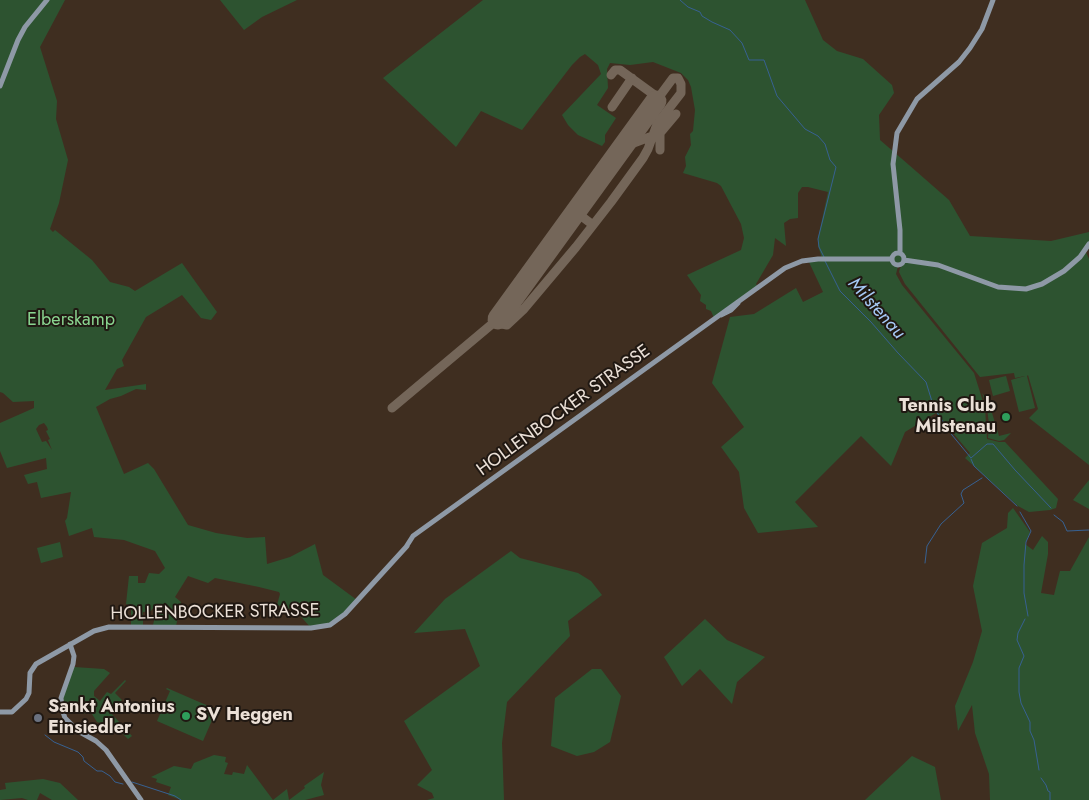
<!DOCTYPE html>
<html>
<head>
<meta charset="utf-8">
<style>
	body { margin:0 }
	canvas { display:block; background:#3f2e20 }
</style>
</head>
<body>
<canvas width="1089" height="800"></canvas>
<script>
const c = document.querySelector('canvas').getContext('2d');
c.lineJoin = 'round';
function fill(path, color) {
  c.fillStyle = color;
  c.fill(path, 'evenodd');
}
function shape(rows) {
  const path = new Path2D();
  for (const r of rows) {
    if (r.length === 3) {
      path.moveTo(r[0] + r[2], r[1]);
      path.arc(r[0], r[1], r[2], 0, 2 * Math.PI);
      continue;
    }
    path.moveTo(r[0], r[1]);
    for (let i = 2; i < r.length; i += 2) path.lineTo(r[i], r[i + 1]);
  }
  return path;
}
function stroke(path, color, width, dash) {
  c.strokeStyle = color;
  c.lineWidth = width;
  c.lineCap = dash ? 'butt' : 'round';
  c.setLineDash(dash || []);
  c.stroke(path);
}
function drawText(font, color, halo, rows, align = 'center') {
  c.font = font + ' Jost,sans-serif';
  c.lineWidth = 4;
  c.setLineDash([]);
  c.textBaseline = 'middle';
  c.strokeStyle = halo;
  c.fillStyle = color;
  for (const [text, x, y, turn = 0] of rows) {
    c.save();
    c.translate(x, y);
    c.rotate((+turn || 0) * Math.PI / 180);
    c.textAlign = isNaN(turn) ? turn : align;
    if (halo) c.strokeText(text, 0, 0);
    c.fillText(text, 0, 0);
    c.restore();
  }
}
fill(shape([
	[0,0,65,0,40,47,57,101,56,119,68,160,59,203,50,229,53,232,55,230,92,260,110,282,129,287,135,291,182,263,217,312,211,320,201,318,182,295,146,317,122,360,124,366,117,369,105,390,146,384,146,390,136,389,121,396,110,399,96,407,124,474,148,463,154,469,188,525,216,533,247,538,265,537,267,564,290,557,315,544,323,575,357,600,336,622,311,628,296,611,277,605,280,594,279,592,259,587,215,578,208,583,188,576,175,597,181,602,176,626,153,625,157,609,153,608,151,611,143,612,143,626,131,625,131,606,126,604,129,576,138,576,138,583,145,583,149,573,159,574,165,568,155,551,124,540,94,537,92,528,69,536,65,521,67,518,71,492,41,498,37,482,28,484,24,475,47,469,46,458,7,468,0,451,0,423,34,408,34,401,13,402,3,393,0,392],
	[44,423,47,427,48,430,46,431,50,439,48,440,52,450,46,441,42,442,36,429,39,425],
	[220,0,297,0,262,17,244,30],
	[483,0,805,0,823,40,837,51,863,59,892,85,894,93,879,115,880,140,909,165,949,200,970,236,1051,241,1089,232,1089,244,1085,250,1089,259,1089,465,1029,418,1038,409,1028,375,1027,376,1035,408,1019,412,1011,380,1025,376,1015,378,1014,373,980,377,905,284,899,272,900,268,904,264,898,266,896,274,902,285,974,373,985,408,987,439,999,442,1005,442,1058,499,1056,508,1050,510,1029,512,1018,506,965,458,970,453,936,413,905,432,891,466,861,436,795,502,818,527,758,533,744,508,739,472,721,447,744,427,712,383,730,317,754,314,796,288,803,302,823,292,808,260,822,258,818,246,818,238,828,192,808,187,802,187,798,193,798,218,790,219,784,223,786,246,775,238,773,255,756,284,758,287,714,318,711,311,706,309,706,305,700,301,701,295,687,275,741,250,744,238,741,224,721,186,717,183,683,173,686,166,685,157,691,145,690,134,693,131,695,110,691,87,688,80,681,73,653,62,630,65,610,63,607,69,608,88,597,105,616,118,605,135,605,142,602,146,578,135,568,125,562,115,601,74,598,65,585,54,580,57,572,65,522,130,481,111,456,147,383,78],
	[1006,376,1010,391,993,396,989,380],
	[982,393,989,403,999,436,1011,433,1004,440,999,441,988,438,989,425,987,407],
	[1089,480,1089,509,1073,500],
	[1013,508,1030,532,1025,544,1033,550,1042,536,1048,542,1048,554,1041,593,1054,595,1060,571,1070,571,1089,537,1089,800,990,800,989,774,975,733,972,705,958,731,955,706,973,662,982,631,973,586,982,543,1007,528,1008,513],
	[60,542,63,557,41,563,37,548],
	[511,551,520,558,578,573,591,581,602,595,568,621,570,636,507,702,502,743,504,800,427,800,434,798,432,793,417,785,432,770,404,721,480,666,465,629,414,633,445,599],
	[705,619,727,640,765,657,737,682,732,704,700,669,682,686,664,657],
	[74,667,104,669,110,673,94,691,94,696,100,701,107,692,111,694,125,680,126,681,115,693,122,700,110,712,132,736,128,739,118,729,105,727,103,724,97,722,92,714,65,712,63,697],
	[592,669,601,669,621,696,610,742,594,752,577,756,551,746,555,698],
	[167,688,220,711,219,712,216,711,203,741,157,721,170,691,166,689],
	[214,755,226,757,225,762,228,763,224,774,232,775,233,772,244,774,247,765,273,800,287,789,289,800,305,788,304,786,324,772,321,785,324,795,305,800,181,800,168,795,171,787,156,782,157,779,151,777,174,766,191,769,194,763],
	[912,756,935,767,941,800,865,800],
	[43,779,60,783,78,800,52,800,40,793,37,800,28,800,22,798,0,800,0,790,6,789,5,783]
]), '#2d5330');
stroke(shape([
	[680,0,688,7,700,12,702,16,712,22,730,30,742,43,749,60,764,60,777,96,805,129,818,136,825,144,830,160,836,167,818,239,819,247,824,257],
	[825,261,840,291,871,322,898,353,926,382,934,408,952,435,971,458,987,444,993,444,1015,470,1051,508],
	[971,459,974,466,1017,506],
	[1020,512,1031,531,1026,542,1024,565,1024,593,1028,616],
	[1054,515,1063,522,1067,531,1089,530],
	[925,563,927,546,941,524,964,503,961,494,963,490,982,478],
	[1025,619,1018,633,1017,640,1024,656,1019,668,1019,692,1021,703,1030,722,1030,731,1034,740,1039,770],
	[45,735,54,742,78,752,83,757,84,761,97,771,102,771,110,776,115,782,123,784],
	[1041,778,1046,785,1048,791,1050,792,1050,800],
	[132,782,175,796,181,800]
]), '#376192', 1);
stroke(shape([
	[611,75,615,70,620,70,653,94,656,101],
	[612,107,632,78],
	[646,116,654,116,657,124],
	[623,147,655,135],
	[660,150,660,133,676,114],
	[576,212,593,225],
	[511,301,515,309,523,310,576,247,611,202,643,158,648,149,657,124,681,93,681,84,678,78,673,78,656,101],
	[392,408,498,319,502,324,507,325,523,310]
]), '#746659', 9);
stroke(shape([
	[498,319,656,101]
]), '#746659', 21);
stroke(shape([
	[0,86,18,40,25,27,47,0],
	[898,259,6],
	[900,253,900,230,893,164,897,133,917,99,959,62,970,48,982,29,993,0],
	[904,260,938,265,998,287,1026,289,1042,284,1064,271,1080,257,1089,244],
	[721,315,731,310,738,303],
	[406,547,413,536,785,268,802,261,818,259,891,259],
	[70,644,74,656,73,664,61,698,62,709,65,718,78,731,96,741,106,750,141,800],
	[0,712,12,712,26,699,29,693,30,673,36,664,94,631,109,627,311,628,330,625,345,614,407,546]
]), '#8e99a6', 5);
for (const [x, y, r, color] of [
	[1006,417,5,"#2e9e5b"],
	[186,716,5,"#2e9e5b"],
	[38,718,5,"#6b7280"]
]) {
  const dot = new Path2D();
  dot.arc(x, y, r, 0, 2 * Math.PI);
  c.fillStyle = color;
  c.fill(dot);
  stroke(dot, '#201812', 2);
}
drawText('18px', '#8ad590', '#201812', [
	["Elberskamp",71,321]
]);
drawText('bold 18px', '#ebe0d7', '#201812', [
	["Tennis Club",996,407,"right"],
	["Milstenau",996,428,"right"],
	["Sankt Antonius",48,708],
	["Einsiedler",48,729],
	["SV Heggen",196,716]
], 'left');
drawText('18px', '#ebe0d7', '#201812', [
	["HOLLENBOCKER STRASSE",564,411,-36],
	["HOLLENBOCKER STRASSE",215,613,-1]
]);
drawText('italic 19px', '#a6c9f6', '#201812', [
	["Milstenau",876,309,48]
]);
</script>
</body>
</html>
